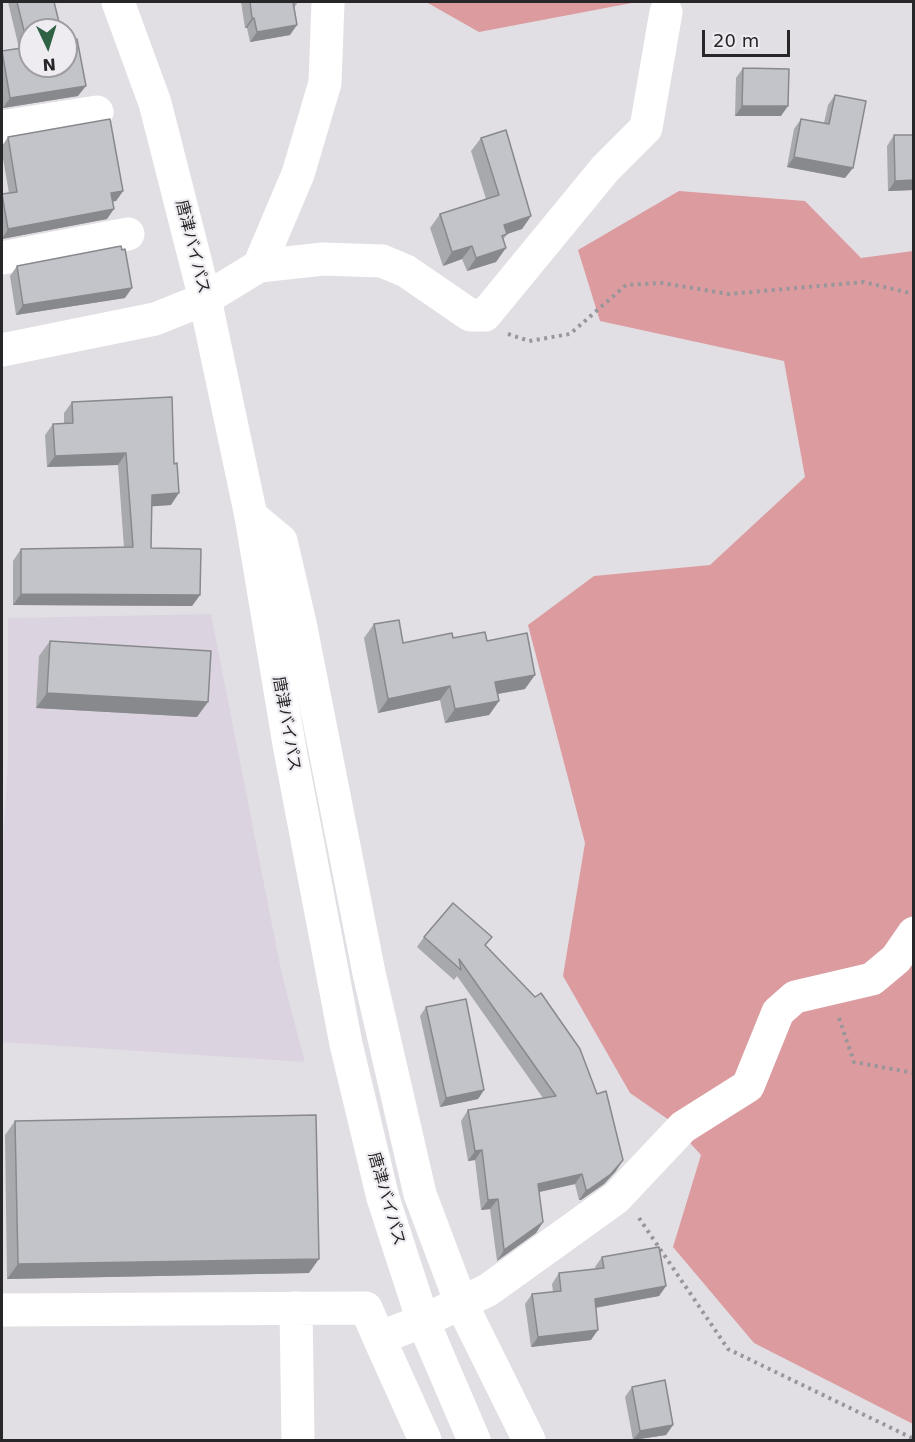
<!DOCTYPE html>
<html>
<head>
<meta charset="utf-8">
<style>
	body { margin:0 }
	#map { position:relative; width:915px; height:1442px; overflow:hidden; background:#e2dfe4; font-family:"DejaVu Sans",sans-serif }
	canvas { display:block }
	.frame { position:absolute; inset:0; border:3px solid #272628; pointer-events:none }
	.north { position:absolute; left:18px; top:18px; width:60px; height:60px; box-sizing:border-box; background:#efecf1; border:2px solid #9f9da1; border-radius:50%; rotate:176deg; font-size:16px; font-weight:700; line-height:24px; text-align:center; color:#272628 }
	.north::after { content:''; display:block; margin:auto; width:21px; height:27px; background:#2f6145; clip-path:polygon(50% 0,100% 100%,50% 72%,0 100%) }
	.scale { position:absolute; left:702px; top:30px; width:88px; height:27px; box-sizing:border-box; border:3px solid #272628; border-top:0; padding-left:8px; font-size:18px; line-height:21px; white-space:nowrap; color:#272628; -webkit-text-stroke:4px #efecf1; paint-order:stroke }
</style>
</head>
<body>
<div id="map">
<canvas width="915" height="1442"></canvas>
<div class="frame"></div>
<div class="north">N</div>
<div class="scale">20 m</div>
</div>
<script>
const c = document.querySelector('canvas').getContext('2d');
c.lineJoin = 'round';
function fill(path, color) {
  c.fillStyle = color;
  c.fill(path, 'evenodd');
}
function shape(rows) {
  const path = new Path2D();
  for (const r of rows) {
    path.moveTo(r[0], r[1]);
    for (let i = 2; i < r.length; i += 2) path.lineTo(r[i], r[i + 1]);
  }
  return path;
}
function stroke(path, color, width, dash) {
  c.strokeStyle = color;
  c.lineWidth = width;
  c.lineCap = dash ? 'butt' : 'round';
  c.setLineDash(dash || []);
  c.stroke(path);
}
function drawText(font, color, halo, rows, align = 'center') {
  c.font = font + ' "DejaVu Sans","Noto Sans JP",sans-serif';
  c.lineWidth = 4.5;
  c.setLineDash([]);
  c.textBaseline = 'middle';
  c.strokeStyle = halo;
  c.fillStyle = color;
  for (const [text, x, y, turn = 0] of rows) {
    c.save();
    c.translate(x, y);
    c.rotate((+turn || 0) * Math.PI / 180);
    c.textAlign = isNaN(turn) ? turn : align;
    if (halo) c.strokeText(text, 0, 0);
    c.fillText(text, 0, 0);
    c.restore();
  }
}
fill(shape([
	[211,614,282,975,305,1062,2,1042,2,860,8,760,8,618]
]), '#dbd4e0');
fill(shape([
	[426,2,637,2,479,32],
	[679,191,805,201,861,258,913,251,913,1424,754,1343,673,1247,701,1155,669,1120,630,1093,563,976,585,843,528,625,594,576,710,565,805,477,784,361,600,321,578,250]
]), '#db9b9f');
stroke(shape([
	[508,334,529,341,570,334,626,285,662,283,729,294,864,282,914,294],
	[839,1018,854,1062,914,1073],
	[639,1218,728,1349,914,1439]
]), '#98969a', 4, [3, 4.5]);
stroke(shape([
	[2,127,97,112],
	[2,258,128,234],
	[259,266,323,259,382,261,406,271,470,315,485,315,605,169,646,128,666,12],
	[2,350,155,319,205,299,259,266,298,174,325,83,328,2],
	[251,516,281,541,300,623,369,973,420,1194,461,1303,529,1440],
	[296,1308,298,1440],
	[2,1310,366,1308,379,1338,423,1321,488,1290,616,1198,683,1127,748,1086,778,1012,795,997,872,979,896,959,914,933],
	[379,1338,425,1440]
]), '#fff', 33);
stroke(shape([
	[118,2,155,103,205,299,251,516,290,750,346,1044,383,1198,423,1321,474,1440]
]), '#fff', 33);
fill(shape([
	[8,2,54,2,78,96,3,108,2,100,2,52,19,48],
	[241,2,298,2,294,8,290,35,250,42,247,28,245,28],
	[743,68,781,116,735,116,736,78],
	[835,95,845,178,787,167,794,129,801,119,824,123,828,105],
	[894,135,914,190,888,191,887,146],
	[8,137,123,191,116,201,113,201,107,219,2,239,2,194,9,193,2,153,2,146],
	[481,138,531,216,522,229,507,234,503,240,496,262,467,271,462,259,443,266,430,228,440,214,486,199,471,151],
	[17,266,125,298,16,315,10,276],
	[172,397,171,505,151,506,151,548,200,595,192,606,13,605,13,561,21,549,124,548,118,465,47,467,45,435,53,424,64,423,64,413,72,402],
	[374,624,403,643,453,638,487,641,525,689,498,694,499,701,489,715,445,723,440,700,378,713,364,638],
	[50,641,197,717,36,708,39,656],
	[424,937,492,937,485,946,616,1171,604,1184,581,1200,579,1200,575,1184,539,1192,543,1222,536,1233,497,1261,490,1209,481,1210,475,1160,468,1161,461,1121,468,1110,543,1098,457,976,454,980,417,947],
	[426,1007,484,1090,478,1099,440,1107,420,1016],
	[15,1121,309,1273,7,1279,5,1135],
	[602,1257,666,1286,659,1296,596,1308,591,1340,531,1347,525,1304,532,1294,553,1292,552,1284,559,1273,596,1269,595,1267],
	[632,1387,673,1425,666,1435,633,1440,625,1397]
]), '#a8a9ad');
fill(shape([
	[252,18,254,18,247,28,245,28],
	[297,25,290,35,250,42,257,32],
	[86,86,78,96,3,108,10,98],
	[742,106,788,106,781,116,735,116],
	[794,157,853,168,845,178,787,167],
	[914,180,914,190,888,191,895,181],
	[123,191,116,201,104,203,111,193],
	[114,209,107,219,2,239,8,229],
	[531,216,522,229,495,238,504,225],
	[472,246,462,259,443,266,452,252],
	[506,248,496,262,467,271,476,258],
	[132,288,125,298,16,315,23,305],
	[126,453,118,465,47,467,55,456],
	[179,493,171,505,144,507,152,495],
	[21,594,200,595,192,606,13,605],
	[535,675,525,689,486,696,495,682],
	[450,686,440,700,378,713,388,699],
	[47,693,208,702,197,717,36,708],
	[499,701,489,715,445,723,455,709],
	[484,1090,478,1099,440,1107,446,1098],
	[482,1150,475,1160,468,1161,475,1151],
	[623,1160,616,1171,604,1184,581,1200,579,1200,586,1190],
	[582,1174,575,1184,530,1194,538,1184],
	[498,1199,490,1209,481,1210,488,1200],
	[543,1222,536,1233,497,1261,504,1250],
	[319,1259,309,1273,7,1279,18,1264],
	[666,1286,659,1296,587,1309,595,1299],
	[598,1330,591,1340,531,1347,538,1337],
	[673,1425,666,1435,633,1440,640,1431]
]), '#88898d');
const building = shape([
	[17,2,54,2,61,30,30,30,30,66,66,66,66,41,77,39,86,86,10,98,2,51,28,47,17,2],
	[250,2,297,2,293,2,297,25,257,32,254,18,252,18,250,2],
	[743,68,789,69,788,106,742,106,743,68],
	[835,95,866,101,853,168,794,157,801,119,829,124,835,95],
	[110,119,123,191,111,193,114,209,8,229,2,194,17,192,8,137,110,119],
	[506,130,531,216,504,225,507,234,502,236,506,248,476,258,472,246,452,252,440,214,499,195,481,138,506,130],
	[894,135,914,135,914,180,895,181,894,135],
	[121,246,122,250,125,249,132,288,23,305,17,266,121,246],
	[172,397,174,464,177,463,179,493,152,495,151,548,201,549,200,595,21,594,21,549,133,547,126,453,55,456,53,424,73,423,72,402,172,397],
	[399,620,403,643,452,633,453,638,485,632,487,641,527,633,535,675,495,682,499,701,455,709,450,686,388,699,374,624,399,620],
	[50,641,211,651,208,702,47,693,50,641],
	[453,903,492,937,485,945,535,997,541,993,580,1049,597,1094,606,1091,623,1160,611,1174,588,1190,586,1190,582,1174,538,1184,543,1222,504,1250,498,1199,488,1200,482,1150,475,1151,468,1110,556,1096,459,959,461,970,424,937,453,903],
	[466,999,484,1090,446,1098,426,1007,466,999],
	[316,1115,319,1259,18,1264,15,1121,316,1115],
	[659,1247,666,1286,595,1299,598,1330,538,1337,532,1294,561,1291,559,1273,604,1268,602,1257,659,1247],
	[665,1380,673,1425,640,1431,632,1387,665,1380]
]);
fill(building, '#c3c4c9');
stroke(building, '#88898d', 1.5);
drawText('16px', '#272628', '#efecf1', [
	["唐津バイパス",192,247,76],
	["唐津バイパス",286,724,80],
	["唐津バイパス",386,1199,74]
]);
</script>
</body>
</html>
